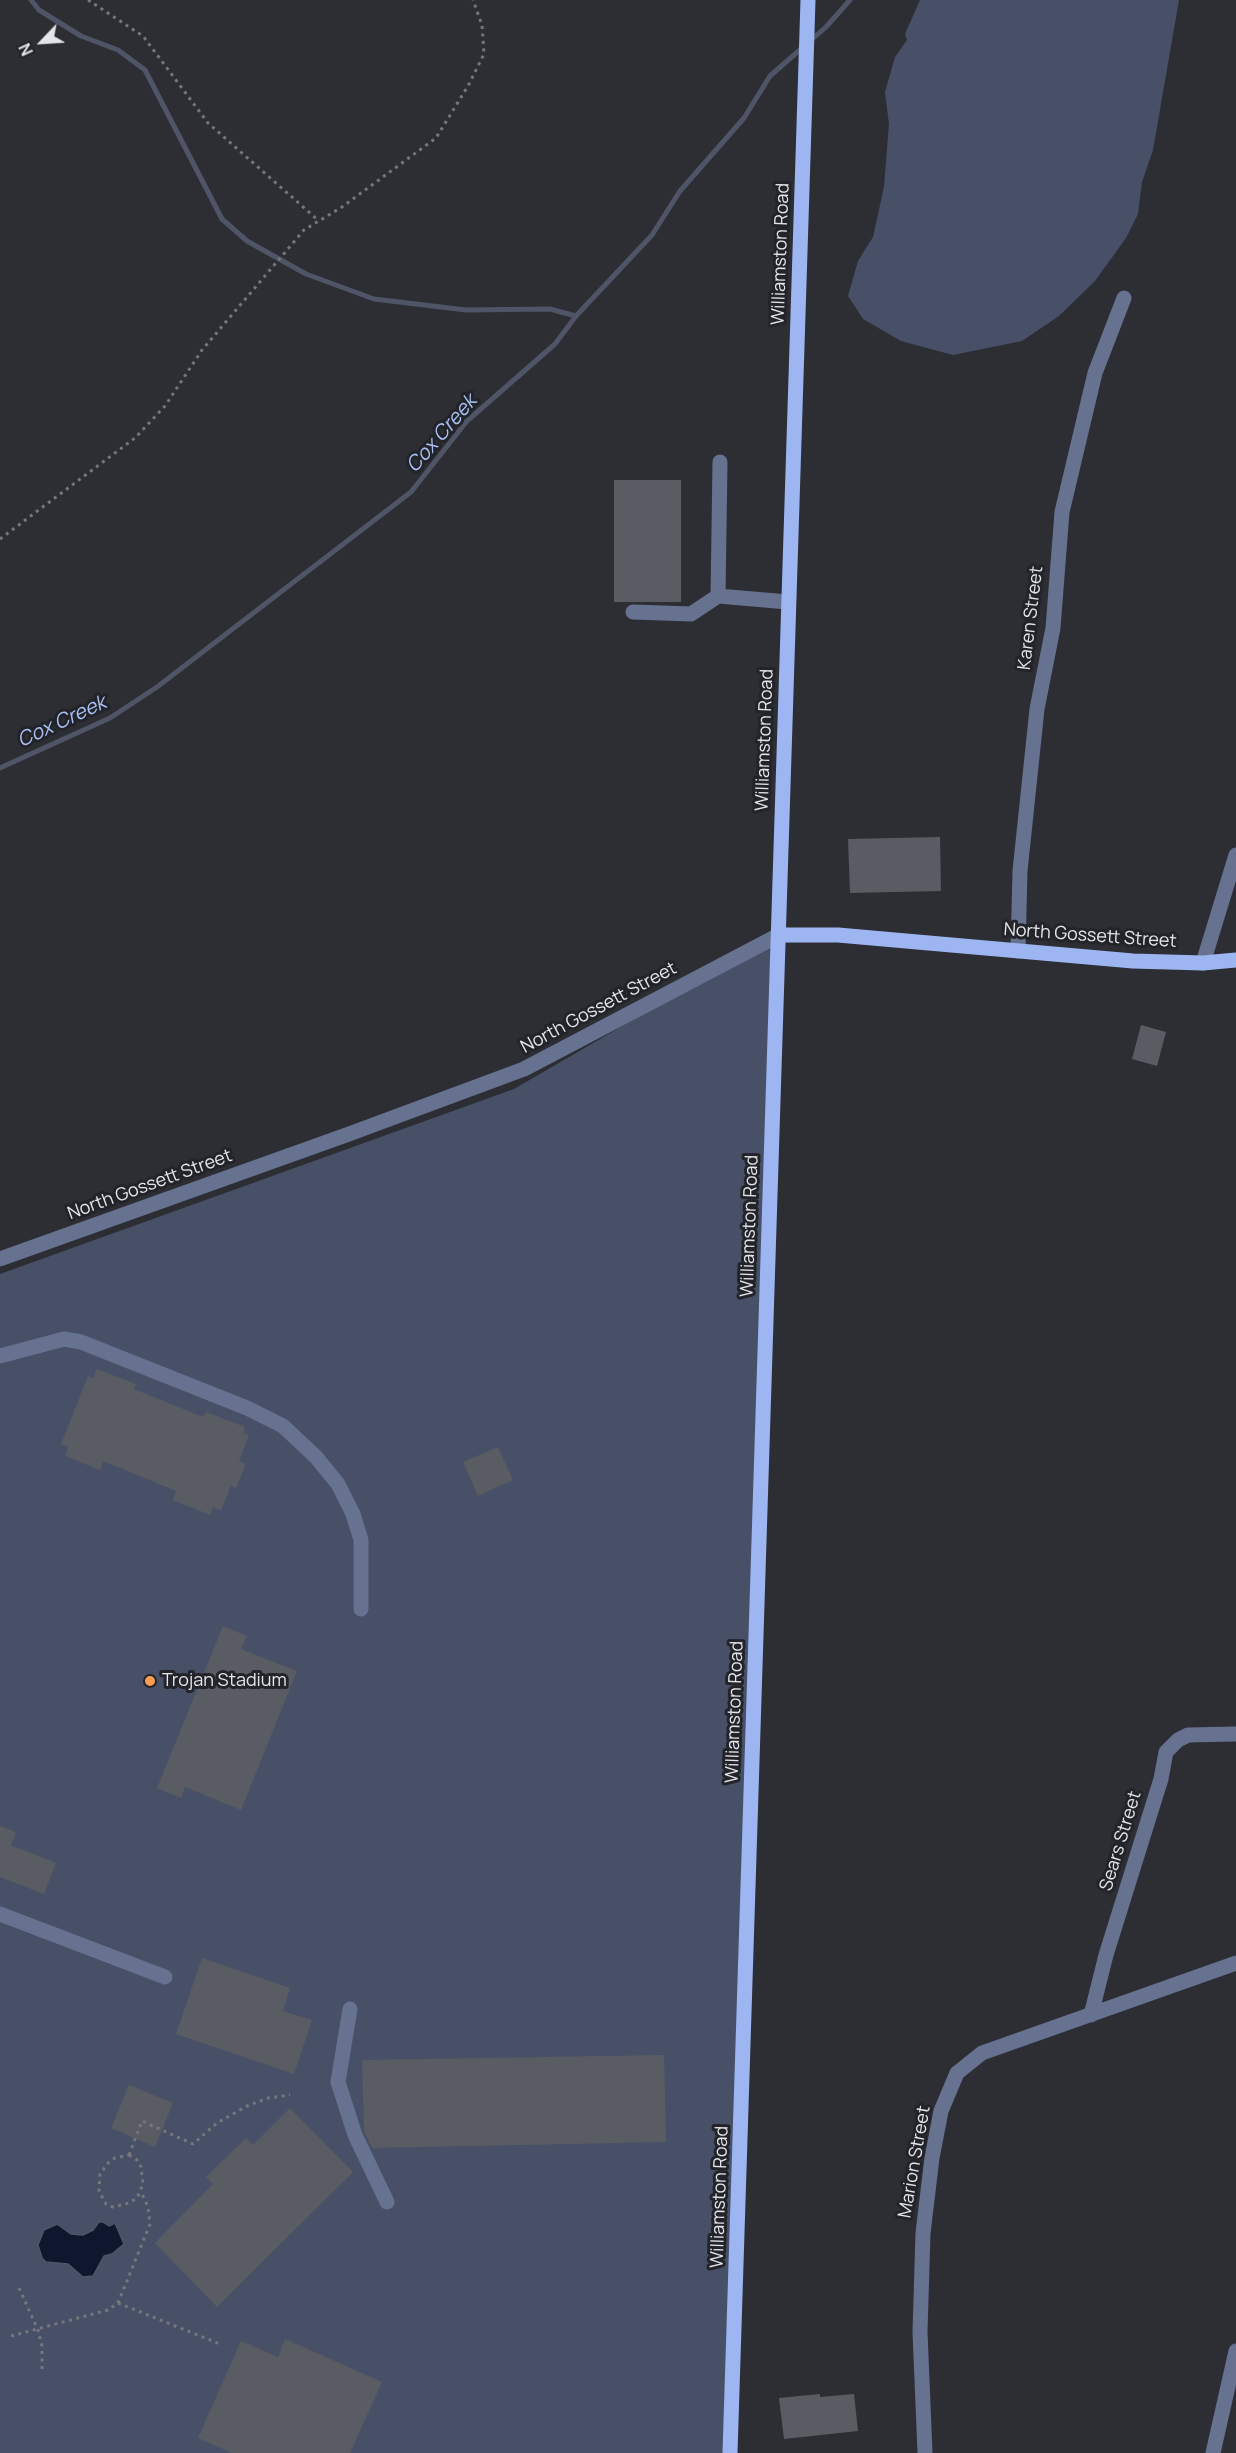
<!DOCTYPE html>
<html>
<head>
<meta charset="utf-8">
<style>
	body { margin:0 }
	#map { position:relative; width:1236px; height:2453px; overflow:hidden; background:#2c2e34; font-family:Manrope,sans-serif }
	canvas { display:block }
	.north { position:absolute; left:12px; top:12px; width:60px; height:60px; -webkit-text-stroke:4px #22242a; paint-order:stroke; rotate:245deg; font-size:16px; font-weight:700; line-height:24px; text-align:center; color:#e4e5e9 }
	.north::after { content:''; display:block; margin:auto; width:21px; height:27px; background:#e4e5e9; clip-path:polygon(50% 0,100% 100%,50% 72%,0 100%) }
</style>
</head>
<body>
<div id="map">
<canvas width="1236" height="2453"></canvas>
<div class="north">N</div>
</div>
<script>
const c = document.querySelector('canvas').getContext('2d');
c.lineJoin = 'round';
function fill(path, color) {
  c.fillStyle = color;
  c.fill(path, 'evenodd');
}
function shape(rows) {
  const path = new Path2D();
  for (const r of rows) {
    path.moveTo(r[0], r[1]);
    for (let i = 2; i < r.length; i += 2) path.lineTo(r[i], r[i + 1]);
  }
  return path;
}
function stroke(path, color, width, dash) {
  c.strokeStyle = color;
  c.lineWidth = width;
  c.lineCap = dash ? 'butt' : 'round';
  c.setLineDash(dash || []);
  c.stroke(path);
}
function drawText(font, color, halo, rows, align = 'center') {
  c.font = font + ' Manrope,sans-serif';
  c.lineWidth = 6;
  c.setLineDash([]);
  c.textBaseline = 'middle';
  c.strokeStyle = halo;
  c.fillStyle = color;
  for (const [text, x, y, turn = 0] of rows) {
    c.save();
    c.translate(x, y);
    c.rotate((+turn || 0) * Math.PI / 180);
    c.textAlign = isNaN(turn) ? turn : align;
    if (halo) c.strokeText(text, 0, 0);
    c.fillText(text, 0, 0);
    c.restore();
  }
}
fill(shape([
	[920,0,1179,0,1153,150,1142,182,1138,214,1126,238,1095,281,1059,316,1022,341,953,355,901,341,863,319,848,296,858,261,873,237,884,187,889,124,885,92,895,57,907,40,905,34],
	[779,935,731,2453,0,2453,0,1274,514,1089]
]), '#475067');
const water = shape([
	[99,2222,103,2222,109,2226,115,2223,124,2244,112,2254,104,2256,93,2276,83,2277,68,2264,46,2262,42,2258,38,2245,44,2230,57,2224,71,2234,83,2235,93,2230,99,2222]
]);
fill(water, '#0f172e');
stroke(water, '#4f5566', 1.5);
stroke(shape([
	[31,0,39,10,81,36,118,50,145,70,222,219,247,241,306,274,374,299,466,310,550,309,576,316],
	[809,42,826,27,850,0],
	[0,768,110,718,157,687,411,492,467,421,555,344,576,316,652,235,680,191,744,118,770,76,802,48]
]), '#4f5566', 5);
fill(shape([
	[614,480,681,480,681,602,614,602],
	[940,837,941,891,850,893,848,839],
	[1141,1025,1166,1032,1157,1066,1132,1059],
	[97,1369,136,1384,134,1389,203,1417,206,1412,245,1427,243,1433,249,1435,239,1461,246,1464,236,1488,231,1486,221,1510,213,1507,210,1515,173,1500,176,1491,103,1461,100,1470,65,1456,68,1447,61,1444,88,1376,93,1378],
	[498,1447,513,1480,478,1496,463,1462],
	[223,1626,247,1636,241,1649,297,1671,241,1810,185,1787,181,1798,157,1788],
	[0,1826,16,1832,11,1845,56,1863,44,1894,0,1877],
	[202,1958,290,1988,283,2011,312,2020,294,2074,176,2034],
	[664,2055,666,2142,372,2148,364,2131,362,2060],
	[129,2085,173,2103,155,2147,111,2128],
	[290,2108,353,2172,217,2307,155,2243,213,2184,206,2177,246,2138,253,2145],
	[285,2339,382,2382,350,2453,232,2453,198,2438,241,2341,278,2357],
	[820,2394,820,2397,854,2394,858,2431,784,2439,779,2398]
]), '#595c62');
stroke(shape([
	[88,0,143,36,208,123,319,221],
	[0,539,135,438,165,406,202,350,304,230,342,207,436,138,468,86,484,54,482,25,473,0],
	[129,2155,142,2121,193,2144,217,2123,247,2106,268,2098,290,2095],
	[129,2155,137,2160,141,2167,143,2184,137,2198,129,2203,113,2207,106,2204,99,2191,100,2174,109,2162,115,2158,129,2155],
	[19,2288,38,2330,42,2346,42,2369],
	[118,2303,220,2344],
	[11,2336,108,2310,118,2303,150,2224,148,2207,141,2192]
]), '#76777d', 3, [3, 4.5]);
stroke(shape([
	[720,462,718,596,788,602],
	[633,612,691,614,718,596],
	[1018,951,1020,871,1037,709,1053,628,1062,512,1095,373,1124,298],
	[1203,963,1236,855],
	[0,1259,349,1134,524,1069,779,935],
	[0,1356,64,1339,81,1342,247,1408,283,1426,316,1457,338,1484,353,1514,361,1540,361,1609],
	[0,1914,165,1977],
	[350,2009,338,2082,355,2135,387,2202],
	[1091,2015,1106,1955,1161,1779,1166,1752,1178,1740,1188,1735,1236,1734],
	[925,2453,920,2332,923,2233,932,2158,941,2111,957,2073,982,2053,1236,1963],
	[1213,2453,1236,2351]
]), '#667290', 15);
stroke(shape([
	[779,935,838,935,1133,961,1203,963,1236,960],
	[730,2453,808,0]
]), '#9db6f2', 15);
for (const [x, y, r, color] of [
	[150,1681,6,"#fb9e52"]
]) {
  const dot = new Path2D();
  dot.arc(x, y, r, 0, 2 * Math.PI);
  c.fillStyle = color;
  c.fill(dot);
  stroke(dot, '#22242a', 2);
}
drawText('18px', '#e4e5e9', '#22242a', [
	["Williamston Road",781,254,-88],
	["Karen Street",1031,618,-83],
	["Williamston Road",765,740,-88],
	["North Gossett Street",1090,936,4],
	["North Gossett Street",599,1008,-28],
	["North Gossett Street",150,1185,-20],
	["Williamston Road",750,1226,-88],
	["Williamston Road",735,1712,-88],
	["Sears Street",1121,1841,-73],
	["Marion Street",915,2162,-80],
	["Williamston Road",720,2197,-88]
]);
drawText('18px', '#e4e5e9', '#22242a', [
	["Trojan Stadium",162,1681]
], 'left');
drawText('italic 20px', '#abc0f4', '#22242a', [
	["Cox Creek",442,434,-49],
	["Cox Creek",62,722,-25]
]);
</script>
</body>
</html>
